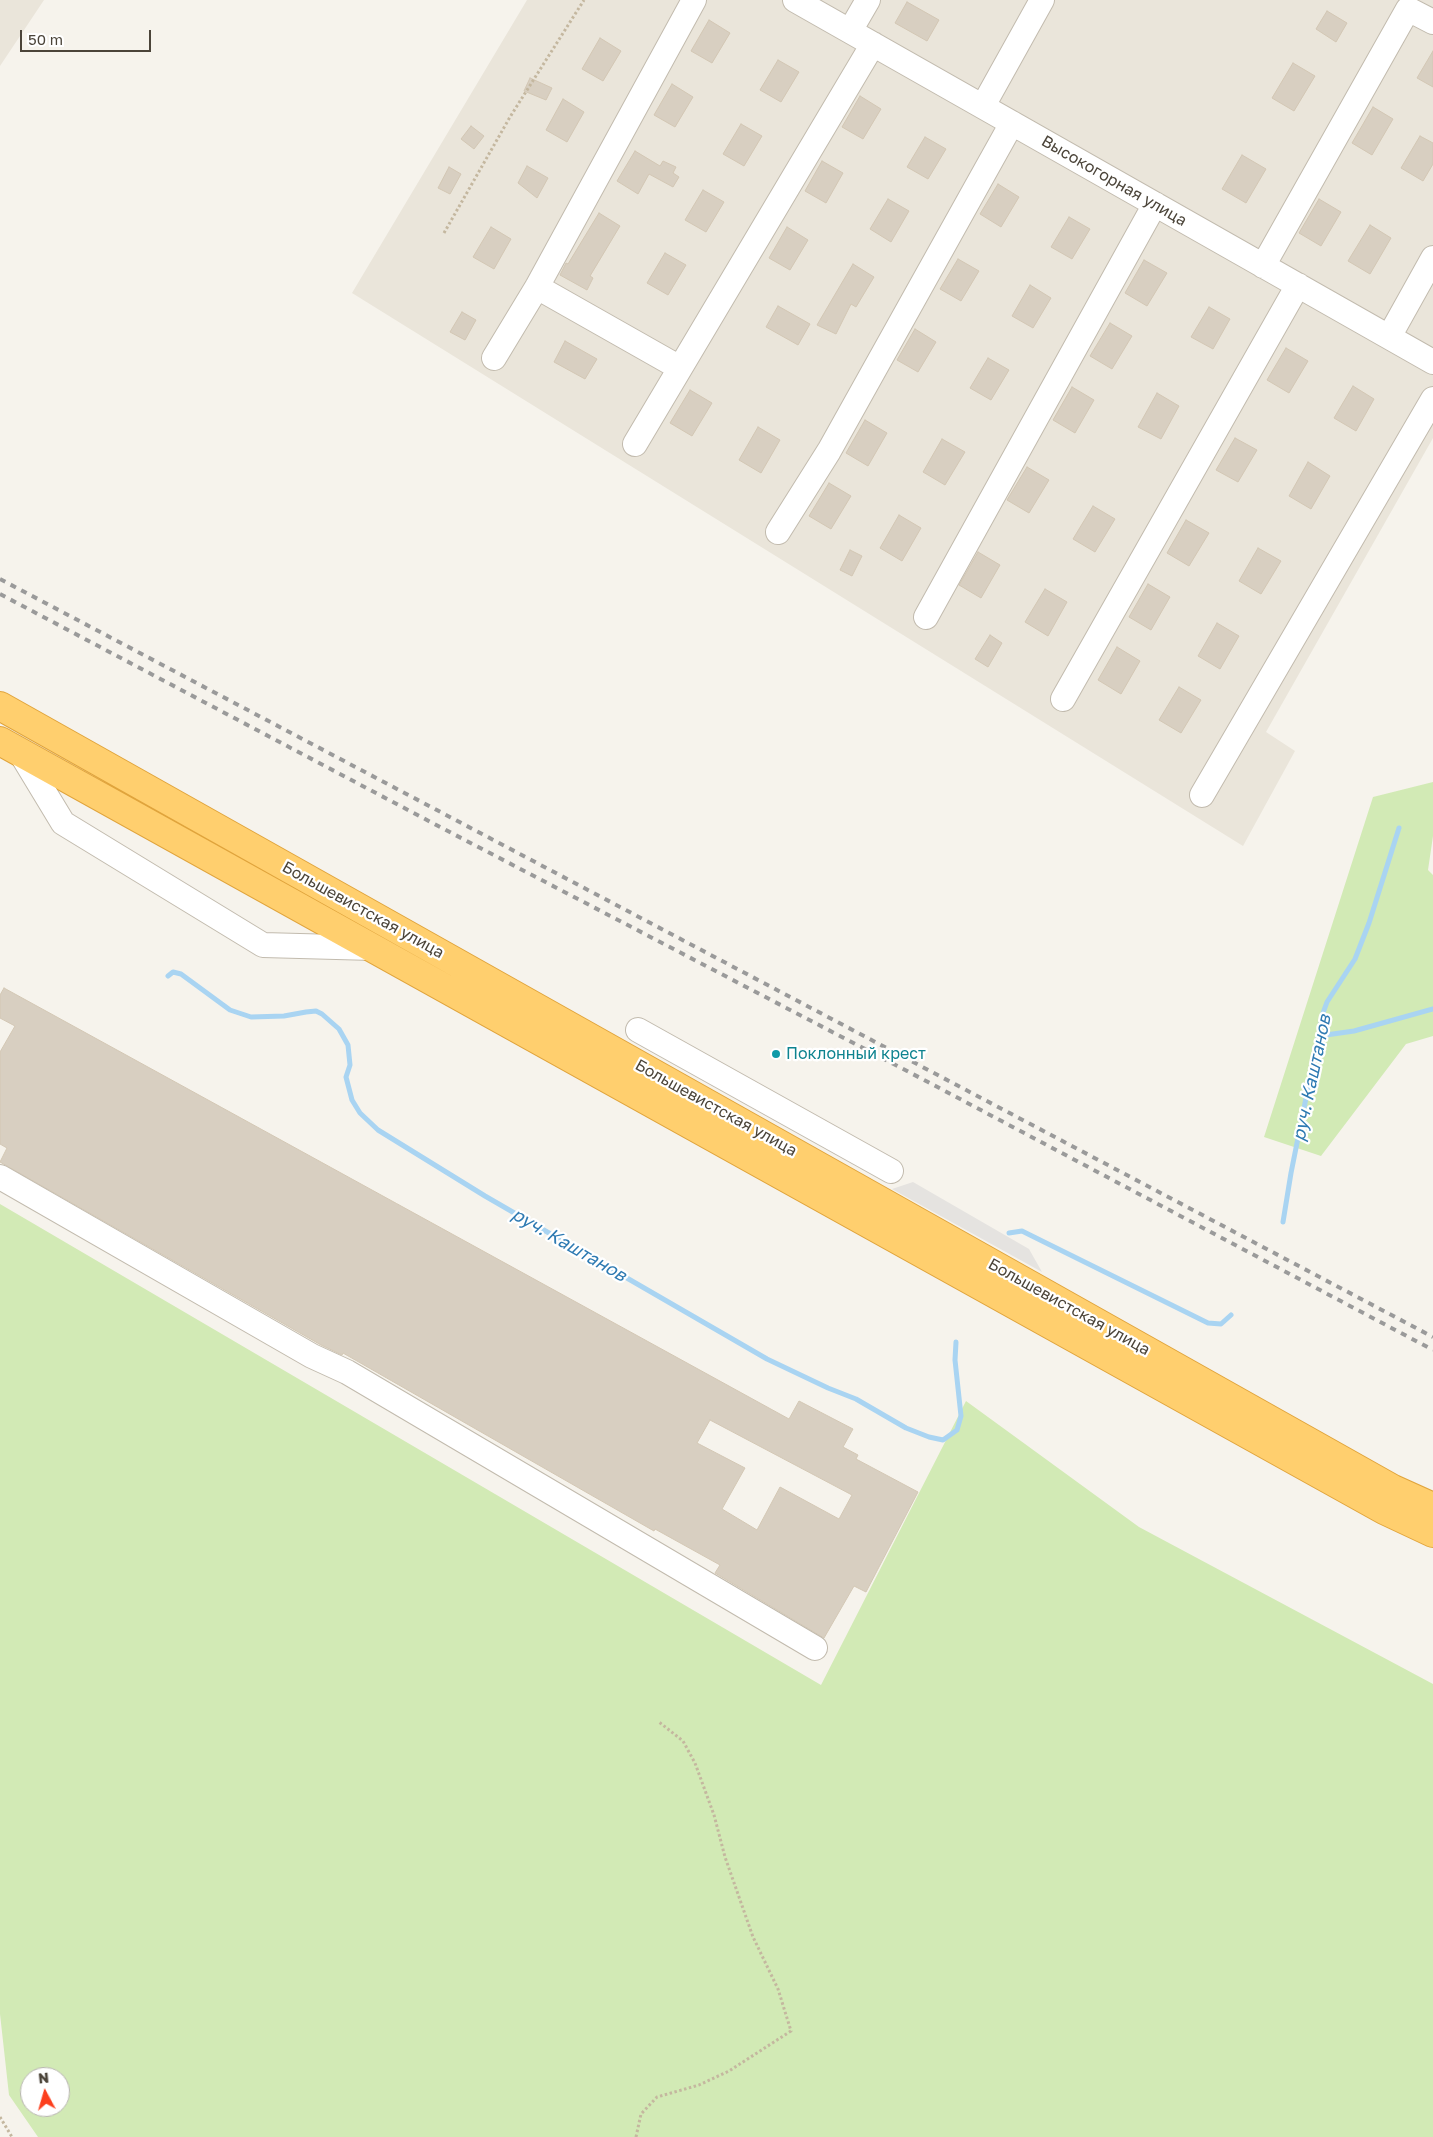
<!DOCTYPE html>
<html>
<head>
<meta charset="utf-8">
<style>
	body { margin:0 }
	#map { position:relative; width:1433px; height:2137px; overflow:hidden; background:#f6f3ec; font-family:"Golos Text",sans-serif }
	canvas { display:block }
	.north { position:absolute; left:20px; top:2067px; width:50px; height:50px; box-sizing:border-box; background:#fff; border:1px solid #b7b4b0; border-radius:50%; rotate:354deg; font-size:14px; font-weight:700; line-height:20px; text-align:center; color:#4b4439 }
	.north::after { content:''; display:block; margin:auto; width:18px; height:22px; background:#fc3f1d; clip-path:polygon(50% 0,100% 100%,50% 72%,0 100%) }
	.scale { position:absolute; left:20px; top:30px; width:131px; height:22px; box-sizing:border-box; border:2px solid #4b4439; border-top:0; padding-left:6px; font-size:15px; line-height:18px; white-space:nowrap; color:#4b4439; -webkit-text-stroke:4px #fff; paint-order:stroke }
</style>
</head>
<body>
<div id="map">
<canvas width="1433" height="2137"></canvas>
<div class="north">N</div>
<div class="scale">50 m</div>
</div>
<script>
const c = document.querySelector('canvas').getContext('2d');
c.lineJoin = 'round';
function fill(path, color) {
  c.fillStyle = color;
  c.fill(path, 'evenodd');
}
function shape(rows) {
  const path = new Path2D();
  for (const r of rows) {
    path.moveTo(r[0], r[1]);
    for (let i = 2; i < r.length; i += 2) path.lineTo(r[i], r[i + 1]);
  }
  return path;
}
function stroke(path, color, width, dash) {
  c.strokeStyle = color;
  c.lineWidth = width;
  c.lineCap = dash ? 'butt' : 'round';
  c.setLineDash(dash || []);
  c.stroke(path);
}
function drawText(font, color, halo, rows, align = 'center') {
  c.font = font + ' "Golos Text",sans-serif';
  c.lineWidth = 4.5;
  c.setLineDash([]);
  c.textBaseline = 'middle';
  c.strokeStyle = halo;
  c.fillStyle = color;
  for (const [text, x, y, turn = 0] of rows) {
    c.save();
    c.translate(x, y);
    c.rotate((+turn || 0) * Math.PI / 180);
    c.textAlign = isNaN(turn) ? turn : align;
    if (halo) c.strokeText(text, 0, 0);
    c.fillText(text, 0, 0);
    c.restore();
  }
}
fill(shape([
	[0,0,44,0,0,66],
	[527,0,1433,0,1433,438,1266,732,1295,751,1243,846,352,293]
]), '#eae5da');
fill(shape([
	[1433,782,1433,836,1428,870,1433,875,1433,1036,1406,1044,1321,1156,1264,1137,1373,797],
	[0,1204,821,1685,966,1401,1139,1527,1433,1684,1433,2137,38,2137,9,2095,0,2014],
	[30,2077,60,2077,60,2107,30,2107]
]), '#d2eab5');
fill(shape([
	[913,1182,1029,1249,1042,1272,892,1189]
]), '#e5e3e0');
stroke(shape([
	[168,976,173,972,181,974,230,1010,251,1017,284,1016,306,1012,316,1011,322,1014,339,1029,348,1045,350,1065,346,1077,352,1100,360,1113,378,1130,485,1196,767,1359,828,1388,856,1399,906,1428,929,1437,943,1440,957,1430,961,1416,955,1360,956,1342],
	[1319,1036,1354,1031,1433,1009],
	[1283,1222,1291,1173,1323,1013,1327,1002,1355,959,1369,923,1399,828],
	[1009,1233,1022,1231,1030,1235,1208,1323,1221,1324,1231,1315]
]), '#a9d4f2', 5);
const building = shape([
	[907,2,939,20,927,41,895,23,907,2],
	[1327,11,1347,23,1336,42,1316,29,1327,11],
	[709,20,730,33,712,63,691,51,709,20],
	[600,38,621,51,603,81,582,69,600,38],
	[1433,51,1433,87,1417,78,1433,51],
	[778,60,799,72,781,102,760,90,778,60],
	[1293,63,1315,76,1294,111,1272,98,1293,63],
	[530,78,552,88,546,100,524,91,530,78],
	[672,84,693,97,675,127,654,115,672,84],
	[860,96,881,109,863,139,842,127,860,96],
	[563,99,584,112,567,142,546,130,563,99],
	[1373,107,1393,119,1372,155,1352,143,1373,107],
	[741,124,762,136,744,166,723,154,741,124],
	[471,126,484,136,474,149,461,139,471,126],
	[1420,136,1433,143,1433,164,1423,181,1401,168,1420,136],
	[925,137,946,149,928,179,907,167,925,137],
	[635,151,660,166,663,161,676,167,673,173,679,177,673,187,649,174,638,194,617,181,635,151],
	[1242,155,1266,169,1246,203,1222,189,1242,155],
	[822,161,843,173,826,203,805,191,822,161],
	[527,166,548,178,537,198,518,183,527,166],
	[449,167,461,174,450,194,438,188,449,167],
	[998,184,1019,197,1001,227,980,214,998,184],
	[703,190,724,202,706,232,685,220,703,190],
	[888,199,909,211,891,242,870,229,888,199],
	[1319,199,1341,212,1321,246,1299,233,1319,199],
	[599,213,620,226,590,276,593,278,587,290,560,275,566,263,568,264,599,213],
	[1069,217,1090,229,1072,259,1051,247,1069,217],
	[1370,225,1391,238,1370,274,1348,261,1370,225],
	[491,227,511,239,494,269,473,257,491,227],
	[787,227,808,240,790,270,769,258,787,227],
	[665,253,686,265,668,295,647,283,665,253],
	[958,259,979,271,961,301,940,289,958,259],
	[1144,260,1167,273,1147,306,1125,293,1144,260],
	[853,264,874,277,856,307,851,304,836,334,817,325,853,264],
	[1030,285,1051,298,1033,328,1012,316,1030,285],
	[778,306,810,324,798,345,766,327,778,306],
	[1209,307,1230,319,1213,349,1191,337,1209,307],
	[462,312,476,320,465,340,450,332,462,312],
	[1110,323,1132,336,1112,369,1090,356,1110,323],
	[915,329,936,342,918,372,897,360,915,329],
	[565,341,597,359,585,379,554,362,565,341],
	[1286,348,1308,361,1289,393,1267,380,1286,348],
	[988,358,1009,370,991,400,970,388,988,358],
	[1353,386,1374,399,1356,431,1334,418,1353,386],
	[1072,387,1094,400,1075,433,1053,420,1072,387],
	[690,390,712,403,692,436,670,423,690,390],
	[1157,393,1179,406,1161,439,1138,427,1157,393],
	[865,420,887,433,868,466,846,453,865,420],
	[758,427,780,440,761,473,739,460,758,427],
	[1235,438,1257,450,1238,482,1216,470,1235,438],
	[942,439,965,452,945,485,923,472,942,439],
	[1308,462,1330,476,1311,509,1289,496,1308,462],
	[1027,467,1049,480,1029,513,1007,500,1027,467],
	[829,483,851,496,831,529,809,516,829,483],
	[1093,506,1115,519,1095,552,1073,539,1093,506],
	[899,515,921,528,902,561,880,548,899,515],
	[1186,520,1209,533,1189,566,1167,553,1186,520],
	[1258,548,1281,561,1261,594,1239,581,1258,548],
	[850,550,862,556,852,576,840,570,850,550],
	[978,552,1000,565,981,598,959,585,978,552],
	[1148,584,1170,597,1151,630,1129,617,1148,584],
	[1045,589,1067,602,1048,636,1025,622,1045,589],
	[1217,623,1239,636,1220,669,1198,656,1217,623],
	[990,635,1002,643,988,667,975,659,990,635],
	[1117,647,1140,661,1121,694,1098,680,1117,647],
	[1179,687,1201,700,1181,733,1159,720,1179,687],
	[4,988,789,1419,799,1401,853,1429,843,1447,858,1455,856,1459,918,1492,866,1592,854,1586,824,1638,715,1573,720,1565,655,1529,654,1531,343,1353,342,1355,321,1345,0,1162,7,1148,0,1144,0,1052,15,1026,0,1018,0,995,4,988],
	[710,1420,852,1495,839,1519,780,1487,757,1530,722,1509,745,1468,697,1443,710,1420]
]);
fill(building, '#d8cfc1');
stroke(building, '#d3c7b4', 1);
const minor = shape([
	[795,0,1433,362],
	[850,31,868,0],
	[983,106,1042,0],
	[1263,266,1408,9,1433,22],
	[537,287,680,368],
	[1389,337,1433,258],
	[494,358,537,287,694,0],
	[635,444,873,44],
	[778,532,829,451,1012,123],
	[926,617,1155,204],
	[1063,699,1298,285],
	[20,752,63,823,263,945,373,948],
	[1202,795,1433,399],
	[638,1030,891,1171],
	[0,1177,312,1356,347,1372,815,1648]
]);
const highway = shape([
	[0,706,1393,1489,1433,1507],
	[0,741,1384,1510,1433,1533]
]);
stroke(minor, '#c2bbae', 26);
stroke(highway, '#e0a43c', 30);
stroke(shape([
	[444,233,510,117,584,0],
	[0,2117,12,2137],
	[636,2137,641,2114,657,2097,699,2085,729,2071,791,2031,778,1989,753,1937,725,1857,714,1815,695,1763,683,1741,659,1722]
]), '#c4b79f', 3, [2.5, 2.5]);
stroke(minor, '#fff', 24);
stroke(highway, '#ffcf6e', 28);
stroke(shape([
	[0,579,1433,1337],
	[0,594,442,828,928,1082,1433,1350]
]), '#9a9a9a', 4, [6, 6]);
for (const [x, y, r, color] of [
	[776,1054,5,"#0f9aa8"]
]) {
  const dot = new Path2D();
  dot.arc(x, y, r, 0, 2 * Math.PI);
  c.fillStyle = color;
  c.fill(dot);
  stroke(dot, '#fff', 2);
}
drawText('16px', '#4b4439', '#fff', [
	["Высокогорная улица",1114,181,30],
	["Большевистская улица",363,910,29],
	["Большевистская улица",716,1108,29],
	["Большевистская улица",1069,1307,29]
]);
drawText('16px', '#0d838f', '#fff', [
	["Поклонный крест",786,1054]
], 'left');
drawText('italic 18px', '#2e7ab2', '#fff', [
	["руч. Каштанов",1312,1078,-78],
	["руч. Каштанов",569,1245,30]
]);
</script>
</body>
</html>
